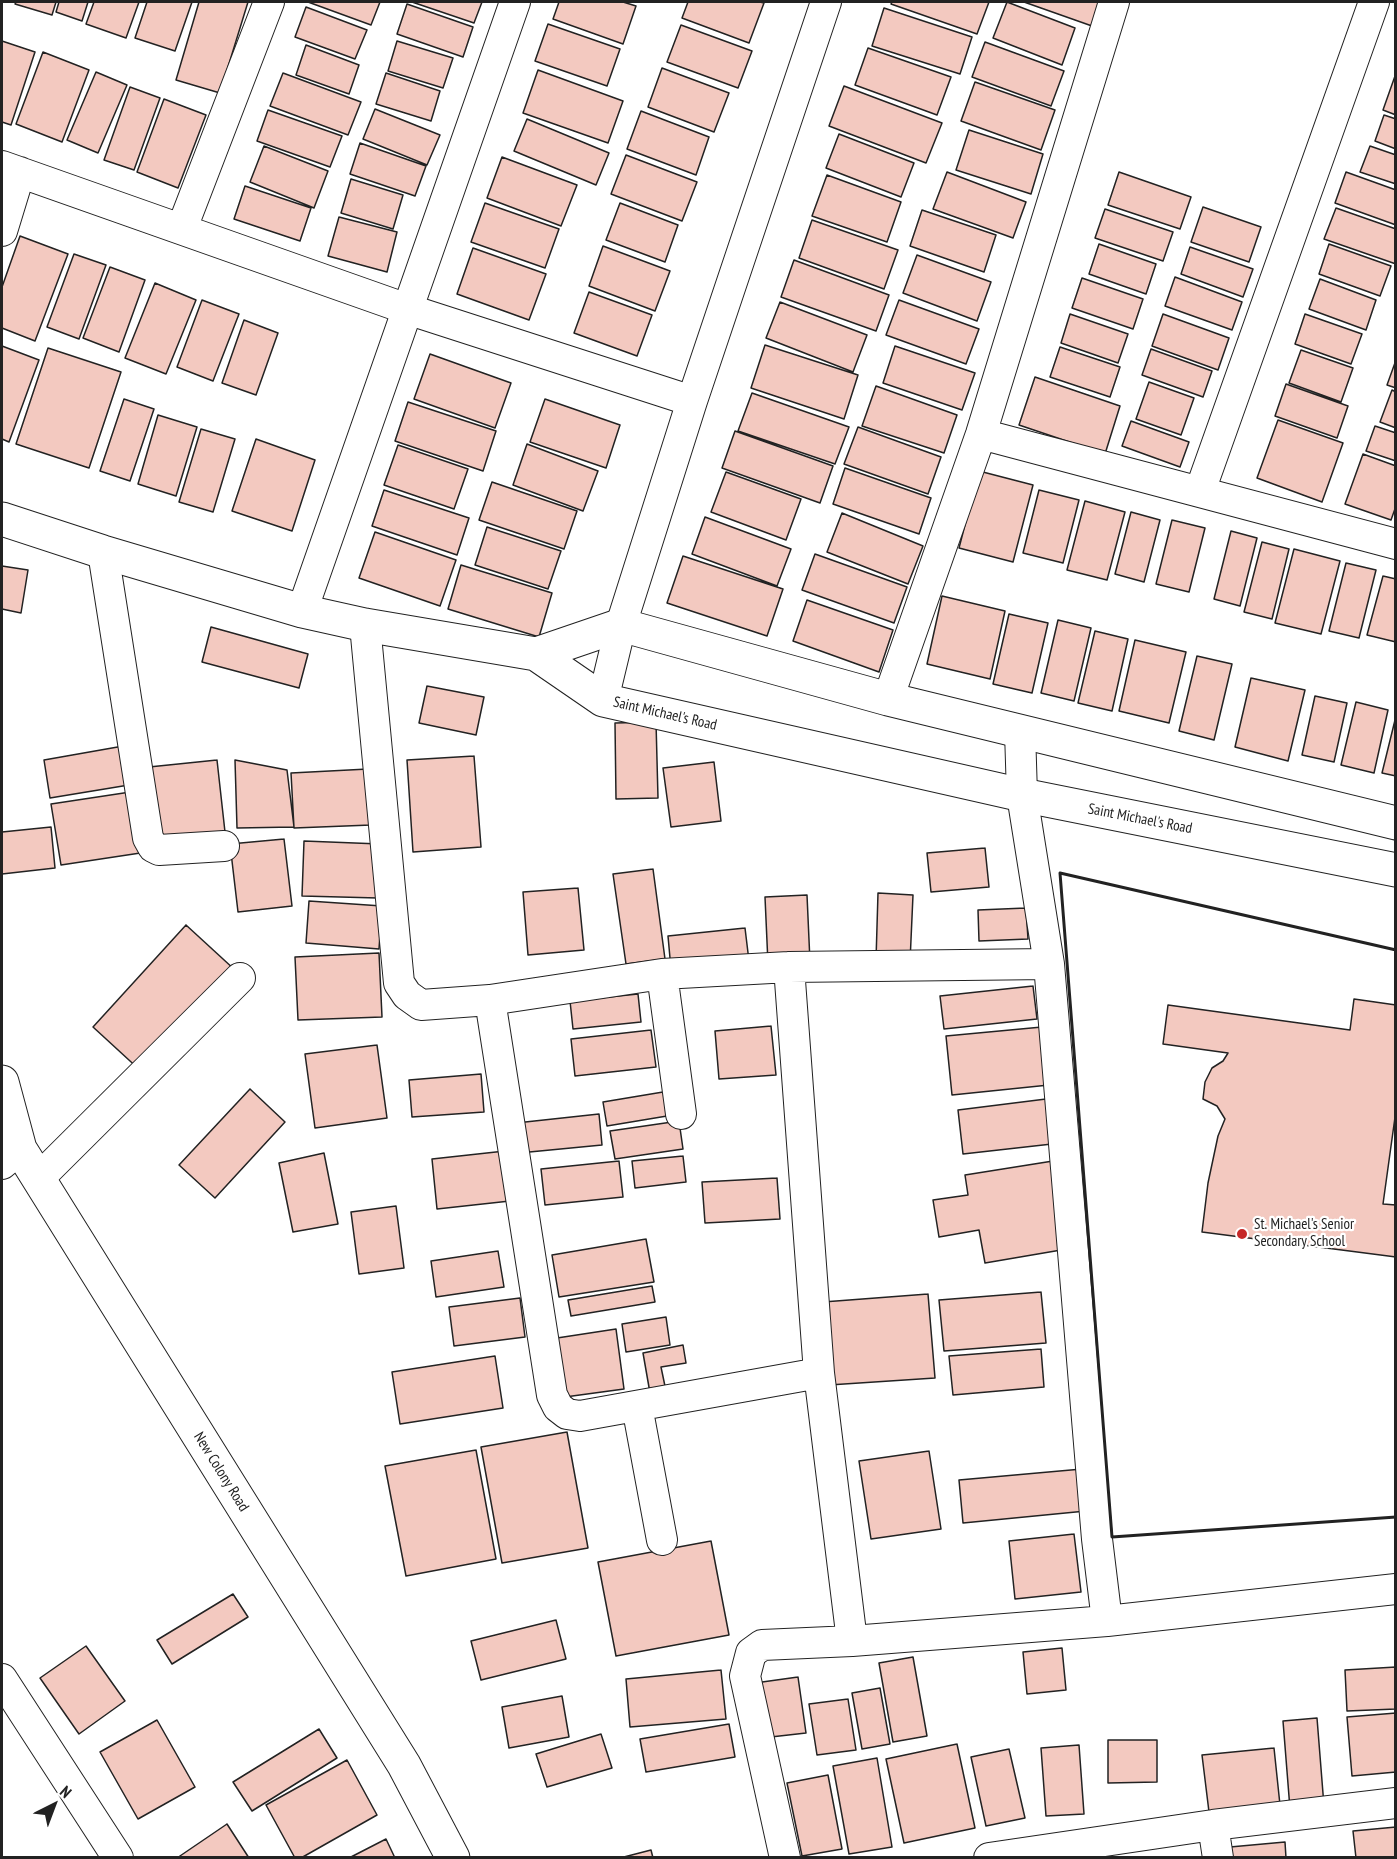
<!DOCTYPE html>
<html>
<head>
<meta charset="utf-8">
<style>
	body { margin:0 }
	#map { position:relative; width:1397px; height:1859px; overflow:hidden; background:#fff; font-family:"PT Sans Narrow",sans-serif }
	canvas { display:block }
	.frame { position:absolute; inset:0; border:3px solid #222; pointer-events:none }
	.north { position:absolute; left:24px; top:1775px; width:60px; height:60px; -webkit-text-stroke:4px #fff; paint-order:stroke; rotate:42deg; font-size:16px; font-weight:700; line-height:24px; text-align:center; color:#222 }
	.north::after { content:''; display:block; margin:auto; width:21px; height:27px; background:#222; clip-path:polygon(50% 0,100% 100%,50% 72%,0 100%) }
</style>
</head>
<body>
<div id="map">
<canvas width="1397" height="1859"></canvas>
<div class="frame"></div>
<div class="north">N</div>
</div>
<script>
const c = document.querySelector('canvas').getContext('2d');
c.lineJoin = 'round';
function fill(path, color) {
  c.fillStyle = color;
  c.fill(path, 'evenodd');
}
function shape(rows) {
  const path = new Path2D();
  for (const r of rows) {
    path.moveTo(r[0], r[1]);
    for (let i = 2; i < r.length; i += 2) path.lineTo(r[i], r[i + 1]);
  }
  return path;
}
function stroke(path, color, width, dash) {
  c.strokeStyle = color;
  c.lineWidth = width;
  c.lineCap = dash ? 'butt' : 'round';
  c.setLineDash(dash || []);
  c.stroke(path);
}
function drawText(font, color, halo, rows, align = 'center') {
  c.font = font + ' "PT Sans Narrow",sans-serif';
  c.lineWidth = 4.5;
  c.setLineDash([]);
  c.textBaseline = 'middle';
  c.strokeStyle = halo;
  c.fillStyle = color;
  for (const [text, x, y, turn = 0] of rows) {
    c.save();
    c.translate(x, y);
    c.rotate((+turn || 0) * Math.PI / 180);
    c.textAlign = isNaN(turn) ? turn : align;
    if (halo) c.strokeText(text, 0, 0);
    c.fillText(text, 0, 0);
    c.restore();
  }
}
const building = shape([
	[16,2,56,2,52,15,15,4,16,2],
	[59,2,88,2,82,21,56,12,59,2],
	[94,2,139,2,126,38,86,24,94,2],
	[147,2,192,2,175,51,135,38,147,2],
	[199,2,248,2,220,93,176,80,199,2],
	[308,2,380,2,371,25,308,2],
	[412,2,482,2,474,23,412,2],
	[559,2,623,2,636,6,623,44,553,19,559,2],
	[688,2,760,2,764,3,749,43,682,18,688,2],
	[892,2,989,2,977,34,891,4,892,2],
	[1007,2,1075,28,1062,65,993,38,1007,2],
	[1024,2,1101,2,1092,26,1024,2],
	[407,4,473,27,463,57,397,34,407,4],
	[306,7,367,30,355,59,295,37,306,7],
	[884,8,972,37,960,74,872,46,884,8],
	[548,24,620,49,607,86,535,61,548,24],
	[681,25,752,51,738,88,667,62,681,25],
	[2,41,35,52,11,125,2,122,2,41],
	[397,41,453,58,443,88,388,71,397,41],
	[985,42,1064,71,1051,106,972,77,985,42],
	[306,45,359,65,349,94,296,75,306,45],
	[868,48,951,77,937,115,855,85,868,48],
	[43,52,89,70,62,142,16,124,43,52],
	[662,68,729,93,714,132,648,107,662,68],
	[538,70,623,101,608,143,523,113,538,70],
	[96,72,127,85,98,153,67,140,96,72],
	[283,73,361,102,348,135,270,106,283,73],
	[386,73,440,91,431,121,376,104,386,73],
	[1395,76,1396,76,1396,115,1383,110,1395,76],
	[975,82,1055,110,1041,150,961,121,975,82],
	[844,86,942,123,926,163,829,126,844,86],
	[130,87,160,98,134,170,104,160,130,87],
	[164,99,206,115,178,188,137,172,164,99],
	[375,109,440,135,427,165,363,139,375,109],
	[268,110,342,136,330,167,257,141,268,110],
	[641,111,709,137,696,175,627,149,641,111],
	[1384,115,1396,119,1396,149,1375,141,1384,115],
	[527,119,609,153,596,185,514,151,527,119],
	[969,130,1043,154,1031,194,956,170,969,130],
	[839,134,914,163,901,197,826,168,839,134],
	[360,143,426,166,415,196,350,174,360,143],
	[264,146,328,171,314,208,250,182,264,146],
	[1370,146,1396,155,1396,184,1360,172,1370,146],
	[626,155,697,182,682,221,611,194,626,155],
	[502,157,577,185,561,226,487,198,502,157],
	[947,172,1026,202,1013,238,933,209,947,172],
	[1119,172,1191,197,1180,229,1108,205,1119,172],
	[1346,172,1396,190,1396,225,1335,203,1346,172],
	[827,175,901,202,887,242,812,216,827,175],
	[351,179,403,195,393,229,341,213,351,179],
	[245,186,311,208,300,241,234,219,245,186],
	[485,203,559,229,545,268,471,242,485,203],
	[620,203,678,225,665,262,606,240,620,203],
	[1203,207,1261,227,1249,262,1191,242,1203,207],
	[1336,208,1396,229,1396,264,1324,239,1336,208],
	[1105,209,1173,232,1163,261,1095,238,1105,209],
	[922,210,996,235,984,272,910,246,922,210],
	[339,217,397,232,387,272,328,256,339,217],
	[812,220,898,250,884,289,799,258,812,220],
	[20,236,68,254,35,341,2,328,2,287,20,236],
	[1099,244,1156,264,1146,294,1089,274,1099,244],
	[1329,244,1391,266,1380,296,1319,274,1329,244],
	[603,246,670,271,655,311,589,286,603,246],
	[1190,247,1253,269,1243,297,1181,274,1190,247],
	[473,248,546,274,529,320,457,294,473,248],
	[74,254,106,265,79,339,47,327,74,254],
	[917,255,991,282,977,321,903,293,917,255],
	[794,260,889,295,876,331,781,297,794,260],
	[110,267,145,280,119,352,83,338,110,267],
	[1175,277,1242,302,1232,330,1165,306,1175,277],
	[1082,278,1143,299,1133,329,1072,308,1082,278],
	[1320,279,1376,300,1366,330,1309,309,1320,279],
	[155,283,196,300,166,374,125,358,155,283],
	[589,292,652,315,637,356,574,333,589,292],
	[202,300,239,314,213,381,177,367,202,300],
	[899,300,979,329,966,364,886,335,899,300],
	[780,302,867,335,853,372,766,338,780,302],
	[1070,314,1128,334,1118,363,1061,343,1070,314],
	[1163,314,1229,338,1218,370,1152,346,1163,314],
	[1305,314,1362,334,1351,364,1295,344,1305,314],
	[244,320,278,333,256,395,222,383,244,320],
	[765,345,858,375,844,419,751,388,765,345],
	[2,346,39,360,9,442,2,439,2,346],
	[895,346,975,373,962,410,883,383,895,346],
	[1060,347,1120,367,1110,397,1050,377,1060,347],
	[48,348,121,372,89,468,16,444,48,348],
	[1151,349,1212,371,1203,397,1142,375,1151,349],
	[1301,350,1353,368,1341,402,1289,383,1301,350],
	[430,354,511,383,495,428,414,399,430,354],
	[1396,360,1396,388,1387,385,1396,360],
	[1035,377,1120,406,1105,454,1019,425,1035,377],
	[1149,382,1194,398,1181,435,1136,419,1149,382],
	[1286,384,1348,406,1337,438,1275,416,1286,384],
	[876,386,957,415,944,453,862,426,876,386],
	[1392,390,1396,392,1396,428,1380,422,1392,390],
	[752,393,849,427,835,464,738,431,752,393],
	[124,399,154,409,130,481,100,471,124,399],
	[545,399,620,425,606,468,530,442,545,399],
	[408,402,496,431,483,471,395,441,408,402],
	[158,415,197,427,176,496,138,484,158,415],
	[1278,420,1343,443,1322,502,1257,478,1278,420],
	[1131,421,1189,442,1180,467,1122,446,1131,421],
	[1375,426,1396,433,1396,461,1366,451,1375,426],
	[858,427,941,457,928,494,844,464,858,427],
	[201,429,235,439,213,512,179,502,201,429],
	[735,431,833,466,820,503,722,468,735,431],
	[256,439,315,460,292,531,232,511,256,439],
	[527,444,598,471,583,511,513,485,527,444],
	[398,445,468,469,454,509,384,485,398,445],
	[1363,454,1396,466,1396,506,1391,520,1345,504,1363,454],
	[845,468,931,498,919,534,833,504,845,468],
	[979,471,1033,485,1013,562,959,548,979,471],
	[726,472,801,499,786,540,711,512,726,472],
	[492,482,577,511,564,549,479,520,492,482],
	[384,490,469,518,457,555,372,526,384,490],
	[1039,490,1079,500,1063,563,1023,553,1039,490],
	[1085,501,1125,512,1107,580,1067,570,1085,501],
	[1131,512,1160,520,1144,582,1115,574,1131,512],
	[842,513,923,546,908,584,827,552,842,513],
	[705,517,791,549,777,586,692,554,705,517],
	[1172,520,1205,528,1189,592,1156,584,1172,520],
	[487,527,561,551,548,589,475,565,487,527],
	[1231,531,1257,538,1240,606,1214,599,1231,531],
	[375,532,456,560,440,606,359,578,375,532],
	[1262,542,1289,549,1272,619,1244,612,1262,542],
	[1294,549,1340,561,1321,634,1275,623,1294,549],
	[815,554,907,587,894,623,802,590,815,554],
	[683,556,783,589,767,636,667,603,683,556],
	[1346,563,1376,570,1359,638,1329,631,1346,563],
	[461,565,552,593,539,637,448,609,461,565],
	[2,566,28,570,21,613,2,609,2,566],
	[1383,576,1396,579,1396,642,1367,635,1383,576],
	[942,596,1005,611,990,679,927,664,942,596],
	[807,600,893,630,879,672,793,641,807,600],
	[1009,614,1048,623,1032,693,993,684,1009,614],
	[1058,620,1091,628,1074,701,1041,693,1058,620],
	[211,627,308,654,299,688,202,662,211,627],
	[1095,631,1128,639,1112,711,1078,703,1095,631],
	[1135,640,1186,652,1169,723,1119,711,1135,640],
	[1197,656,1232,664,1214,740,1179,731,1197,656],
	[1251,678,1305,690,1288,761,1235,747,1251,678],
	[427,686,484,697,476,735,419,723,427,686],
	[1315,696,1347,703,1334,762,1302,755,1315,696],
	[1356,702,1388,710,1374,773,1341,765,1356,702],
	[1396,716,1396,776,1382,773,1396,716],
	[656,722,658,798,616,799,615,723,656,722],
	[129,745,135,784,50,798,44,760,129,745],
	[474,756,481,847,413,852,407,760,474,756],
	[217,760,226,841,158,847,149,767,217,760],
	[235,760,287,770,294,827,237,828,235,760],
	[714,762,721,821,671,827,663,768,714,762],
	[368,769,371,825,294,828,291,773,368,769],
	[137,791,147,852,61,865,51,804,137,791],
	[51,827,55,868,2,874,2,832,51,827],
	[284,839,292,906,238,912,230,844,284,839],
	[304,841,380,844,378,898,302,896,304,841],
	[985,848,989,887,931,892,927,853,985,848],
	[653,869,665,959,626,964,613,874,653,869],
	[578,888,584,950,528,955,523,892,578,888],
	[878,893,913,895,910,962,876,960,878,893],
	[807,895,810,962,768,964,765,897,807,895],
	[309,901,382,906,379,949,306,943,309,901],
	[1026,908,1028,939,979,941,978,910,1026,908],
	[186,925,235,970,142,1072,93,1027,186,925],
	[745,928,749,961,671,969,668,936,745,928],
	[379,953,382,1017,298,1020,295,957,379,953],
	[1033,986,1037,1019,944,1029,940,996,1033,986],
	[638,994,641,1022,573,1029,570,1001,638,994],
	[1354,999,1396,1005,1396,1110,1383,1204,1396,1205,1396,1257,1202,1232,1208,1183,1218,1136,1225,1119,1217,1106,1203,1099,1205,1082,1212,1068,1223,1061,1228,1053,1163,1044,1168,1005,1350,1030,1354,999],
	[771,1026,776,1075,719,1079,715,1031,771,1026],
	[1042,1027,1049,1085,952,1095,946,1036,1042,1027],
	[651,1030,656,1067,575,1076,571,1039,651,1030],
	[377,1045,387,1118,315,1128,305,1054,377,1045],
	[481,1074,484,1112,412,1117,409,1080,481,1074],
	[250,1089,285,1122,215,1198,179,1165,250,1089],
	[669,1091,673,1115,607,1126,603,1102,669,1091],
	[1046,1099,1052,1144,963,1154,958,1110,1046,1099],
	[599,1114,602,1145,519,1153,516,1123,599,1114],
	[679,1121,683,1149,615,1159,610,1131,679,1121],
	[505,1151,510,1201,437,1209,432,1159,505,1151],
	[324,1153,338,1224,293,1232,279,1163,324,1153],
	[683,1156,686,1182,635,1188,632,1161,683,1156],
	[619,1161,623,1197,545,1205,541,1169,619,1161],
	[1053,1161,1067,1249,985,1263,979,1230,939,1237,933,1200,968,1195,965,1175,1053,1161],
	[777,1178,780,1219,705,1223,702,1182,777,1178],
	[396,1206,404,1268,359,1274,351,1212,396,1206],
	[646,1239,654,1282,559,1297,552,1255,646,1239],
	[498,1251,504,1287,436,1297,431,1261,498,1251],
	[652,1286,655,1302,571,1316,568,1300,652,1286],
	[1041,1292,1046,1343,944,1351,939,1300,1041,1292],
	[928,1294,935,1378,829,1385,823,1302,928,1294],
	[520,1298,525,1337,454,1346,449,1307,520,1298],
	[666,1317,670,1345,626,1352,622,1324,666,1317],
	[616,1329,624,1389,565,1397,557,1338,616,1329],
	[683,1345,686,1363,661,1367,666,1391,650,1393,643,1353,683,1345],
	[1041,1349,1044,1387,953,1395,949,1356,1041,1349],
	[495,1356,503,1408,400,1424,392,1372,495,1356],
	[567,1432,588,1548,502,1563,481,1447,567,1432],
	[476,1450,496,1559,406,1576,385,1466,476,1450],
	[929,1451,941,1529,871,1539,859,1461,929,1451],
	[1082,1469,1086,1511,963,1523,959,1480,1082,1469],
	[1074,1534,1081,1592,1015,1599,1009,1541,1074,1534],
	[711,1541,729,1635,616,1656,598,1562,711,1541],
	[233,1594,248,1617,172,1664,157,1640,233,1594],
	[556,1620,566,1659,481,1680,471,1641,556,1620],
	[86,1646,125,1701,79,1734,40,1678,86,1646],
	[1062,1648,1066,1690,1027,1694,1023,1652,1062,1648],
	[913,1657,927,1736,893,1742,879,1663,913,1657],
	[1396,1667,1396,1709,1347,1711,1345,1670,1396,1667],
	[721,1670,726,1719,630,1727,626,1679,721,1670],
	[798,1677,806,1733,762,1738,755,1683,798,1677],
	[880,1688,890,1744,862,1749,852,1693,880,1688],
	[562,1696,569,1737,509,1748,502,1707,562,1696],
	[848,1699,856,1750,817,1755,809,1704,848,1699],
	[1396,1713,1396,1772,1352,1776,1347,1717,1396,1713],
	[1317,1718,1324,1806,1290,1809,1283,1721,1317,1718],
	[157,1720,195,1787,138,1819,100,1752,157,1720],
	[729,1724,735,1757,646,1772,640,1739,729,1724],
	[319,1729,337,1758,252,1811,233,1782,319,1729],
	[601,1734,612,1768,547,1787,536,1754,601,1734],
	[1108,1740,1157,1740,1157,1782,1108,1783,1108,1740],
	[957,1744,975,1828,904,1843,886,1759,957,1744],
	[1079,1745,1084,1814,1046,1816,1041,1748,1079,1745],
	[1274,1748,1280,1805,1209,1812,1202,1755,1274,1748],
	[1009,1749,1025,1818,986,1826,971,1757,1009,1749],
	[877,1758,892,1847,849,1854,833,1766,877,1758],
	[347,1760,377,1815,301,1858,295,1858,266,1805,347,1760],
	[828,1775,842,1849,802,1856,787,1783,828,1775],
	[227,1824,249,1858,177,1858,227,1824],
	[1396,1827,1396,1858,1356,1858,1353,1831,1396,1827],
	[386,1839,395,1858,349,1858,386,1839],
	[1285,1842,1286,1858,1231,1858,1230,1847,1285,1842],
	[651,1850,653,1858,620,1858,651,1850]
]);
fill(building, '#f3c9c0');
stroke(building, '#222', 1.5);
const street = shape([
	[2,166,407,309,692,401],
	[182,228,269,2],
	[2,231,20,172],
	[981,434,1396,544],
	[1200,491,1374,2],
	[103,552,148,838,153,847,159,850,224,846],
	[302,611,515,2],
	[365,625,399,983,407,995,421,1005,490,1000,662,974,789,967,1049,964],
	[888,699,981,434,1114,2],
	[603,700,621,625,692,401,826,2],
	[1020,731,1022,795,1049,964,1097,1539,1107,1621],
	[789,967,819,1373,852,1641],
	[662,974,681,1114],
	[490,1000,552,1395,558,1407,567,1414,580,1416,819,1373],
	[2,1164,20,1149],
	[38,1179,240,978],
	[637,1406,662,1540],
	[2,1679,118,1858],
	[1213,1825,1218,1858],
	[785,1858,745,1676,751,1653,762,1645,852,1641,1107,1621,1396,1589],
	[989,1858,1213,1825,1396,1803]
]);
const secondary = shape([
	[2,519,103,552,302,611,365,625,536,654,603,700,1022,795,1396,870],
	[536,654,621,625,888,699,1396,823],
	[2,1082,20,1149,404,1765,453,1858]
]);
stroke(street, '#222', 32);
stroke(secondary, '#222', 35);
stroke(street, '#fff', 30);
stroke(secondary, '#fff', 33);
stroke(shape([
	[1396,950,1060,873,1112,1537,1396,1517]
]), '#222', 3);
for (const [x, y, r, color] of [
	[1242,1234,6,"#c62828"]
]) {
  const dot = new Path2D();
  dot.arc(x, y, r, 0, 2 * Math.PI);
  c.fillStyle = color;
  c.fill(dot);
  stroke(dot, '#fff', 2);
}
drawText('15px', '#222', '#fff', [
	["Saint Michael's Road",665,714,13],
	["Saint Michael's Road",1140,819,11],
	["New Colony Road",221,1472,58]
]);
drawText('15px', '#222', '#fff', [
	["St. Michael's Senior",1254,1225],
	["Secondary School",1254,1242]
], 'left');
</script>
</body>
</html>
